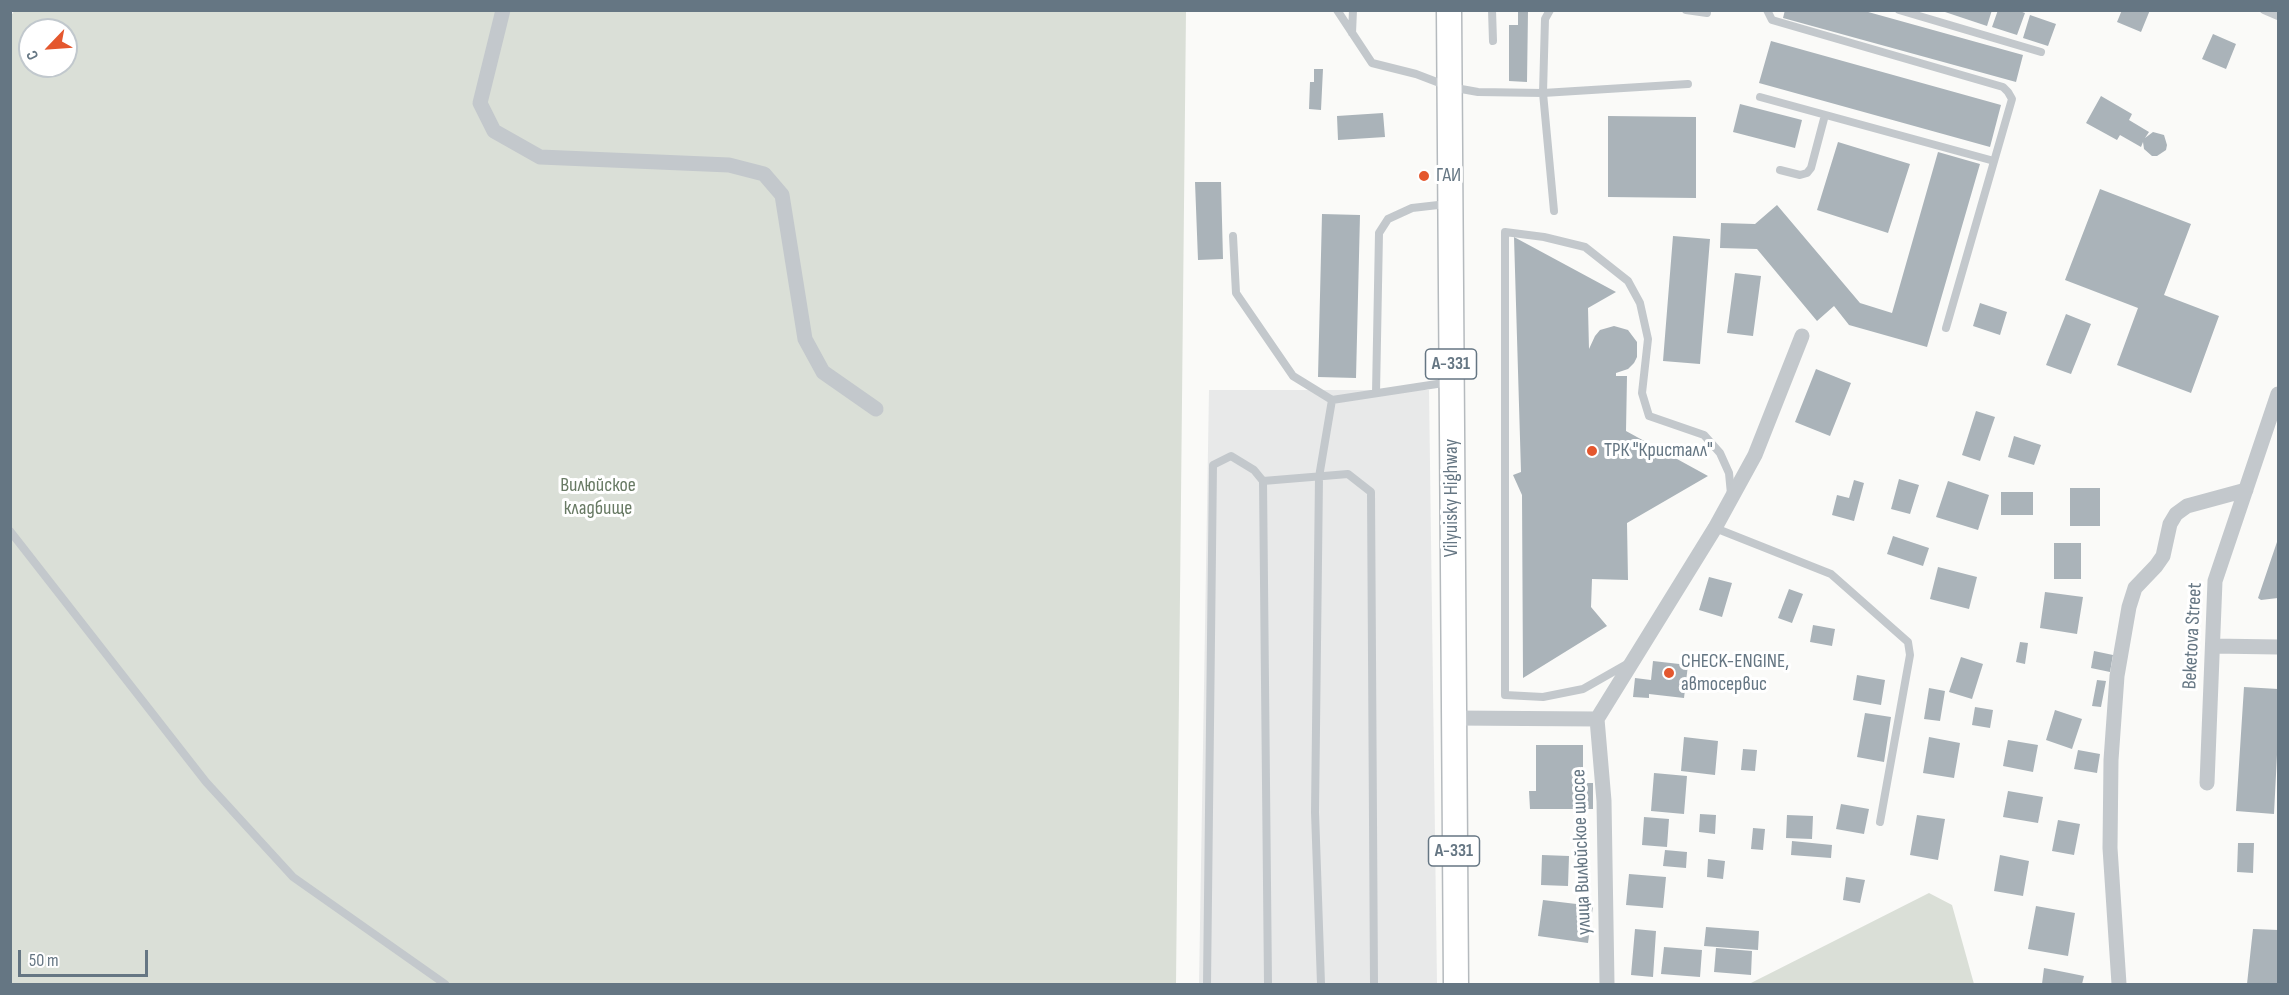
<!DOCTYPE html>
<html>
<head>
<meta charset="utf-8">
<style>
	body { margin:0 }
	#map { position:relative; width:2289px; height:995px; overflow:hidden; background:#fafaf8; font-family:"Sofia Sans Condensed",sans-serif }
	canvas { display:block }
	.frame { position:absolute; inset:0; border:12px solid #657683; pointer-events:none }
	.north { position:absolute; left:18px; top:18px; width:60px; height:60px; box-sizing:border-box; background:#fff; border:2px solid #c1c8cd; border-radius:50%; rotate:245deg; font-size:16px; font-weight:700; line-height:24px; text-align:center; color:#657683 }
	.north::after { content:''; display:block; margin:auto; width:21px; height:27px; background:#e4572e; clip-path:polygon(50% 0,100% 100%,50% 72%,0 100%) }
	.scale { position:absolute; left:18px; top:950px; width:130px; height:27px; box-sizing:border-box; border:3px solid #657683; border-top:0; padding-left:8px; font-size:18px; line-height:21px; white-space:nowrap; color:#657683; -webkit-text-stroke:4px #fff; paint-order:stroke }
</style>
</head>
<body>
<div id="map">
<canvas width="2289" height="995"></canvas>
<div class="frame"></div>
<div class="north">С</div>
<div class="scale">50 m</div>
</div>
<script>
const c = document.querySelector('canvas').getContext('2d');
c.lineJoin = 'round';
function fill(path, color) {
  c.fillStyle = color;
  c.fill(path, 'evenodd');
}
function shape(rows) {
  const path = new Path2D();
  for (const r of rows) {
    path.moveTo(r[0], r[1]);
    for (let i = 2; i < r.length; i += 2) path.lineTo(r[i], r[i + 1]);
  }
  return path;
}
function stroke(path, color, width, dash) {
  c.strokeStyle = color;
  c.lineWidth = width;
  c.lineCap = dash ? 'butt' : 'round';
  c.setLineDash(dash || []);
  c.stroke(path);
}
function drawText(font, color, halo, rows, align = 'center') {
  c.font = font + ' "Sofia Sans Condensed",sans-serif';
  c.lineWidth = 6;
  c.setLineDash([]);
  c.textBaseline = 'middle';
  c.strokeStyle = halo;
  c.fillStyle = color;
  for (const [text, x, y, turn = 0] of rows) {
    c.save();
    c.translate(x, y);
    c.rotate((+turn || 0) * Math.PI / 180);
    c.textAlign = isNaN(turn) ? turn : align;
    if (halo) c.strokeText(text, 0, 0);
    c.fillText(text, 0, 0);
    c.restore();
  }
}
fill(shape([
	[1209,390,1429,390,1437,984,1199,984]
]), '#e8e9e9');
fill(shape([
	[15,10,1186,11,1176,984,11,984,10,17],
	[30,30,66,30,66,66,30,66],
	[1929,893,1952,905,1974,984,1749,984]
]), '#dadfd7');
fill(shape([
	[1785,10,1861,10,2023,55,2016,82,1783,18],
	[1945,10,1992,10,1987,26,1945,12],
	[1998,10,2017,10,2025,13,2017,35,1992,27],
	[2122,10,2150,10,2141,32,2117,22],
	[1518,11,1528,11,1527,82,1509,81,1509,25,1518,25],
	[2030,15,2056,24,2048,46,2023,38],
	[2213,34,2236,44,2226,69,2202,59],
	[1771,41,2001,105,1990,147,1759,83],
	[1314,69,1323,69,1321,110,1309,109,1310,82,1314,82],
	[2101,96,2132,114,2129,120,2149,132,2145,138,2153,132,2164,135,2167,145,2166,150,2157,156,2152,156,2144,149,2143,142,2141,147,2120,135,2117,140,2086,123],
	[1740,104,1802,120,1795,148,1733,132],
	[1383,113,1385,137,1338,140,1337,116],
	[1608,116,1696,117,1696,198,1608,197],
	[1838,142,1910,164,1888,233,1817,210],
	[1938,152,1980,164,1927,347,1849,325,1834,306,1817,321,1757,249,1720,248,1721,223,1755,224,1777,205,1860,303,1892,313],
	[1195,182,1221,182,1223,259,1198,260],
	[2100,189,2191,224,2164,295,2219,316,2191,393,2117,365,2138,308,2065,280],
	[1322,214,1360,215,1356,378,1318,377],
	[1673,236,1710,239,1700,364,1663,361],
	[1514,237,1616,292,1588,308,1589,349,1595,336,1600,330,1614,326,1628,330,1637,342,1637,357,1634,363,1628,369,1616,373,1616,376,1627,376,1626,431,1708,476,1627,523,1628,580,1592,579,1591,607,1607,626,1523,678,1522,495,1513,475,1521,472],
	[1735,273,1761,276,1753,336,1727,333],
	[1980,303,2007,312,2000,335,1973,326],
	[2066,314,2091,324,2071,374,2046,365],
	[1816,369,1851,383,1830,436,1795,422],
	[1976,411,1995,417,1980,461,1962,455],
	[2014,436,2041,445,2034,465,2008,457],
	[1899,479,1919,485,1910,514,1891,509],
	[1854,480,1864,483,1854,521,1832,515,1837,495,1849,498],
	[1948,481,1989,495,1978,530,1936,517],
	[2070,488,2100,488,2100,526,2070,526],
	[2001,492,2033,492,2033,515,2001,515],
	[1893,536,1929,548,1923,566,1887,554],
	[2278,539,2278,598,2261,600,2258,598],
	[2054,543,2081,543,2081,579,2054,579],
	[1938,567,1977,577,1969,609,1930,599],
	[1709,577,1732,583,1722,617,1699,610],
	[1789,589,1803,594,1792,623,1778,618],
	[2045,592,2083,597,2077,634,2040,628],
	[1813,625,1835,629,1832,646,1810,642],
	[2020,642,2028,643,2025,664,2016,662],
	[2094,651,2113,655,2110,672,2091,668],
	[1961,657,1983,664,1972,699,1949,692],
	[1653,661,1688,665,1684,698,1649,694,1649,698,1633,697,1635,678,1651,680],
	[1857,675,1885,680,1881,705,1853,700],
	[2097,680,2106,681,2101,707,2092,706],
	[2244,687,2278,689,2278,735,2274,814,2236,811],
	[1929,688,1945,691,1940,721,1924,719],
	[1975,707,1993,710,1990,728,1972,725],
	[2055,710,2082,719,2072,749,2046,740],
	[1865,713,1891,717,1884,762,1857,757],
	[1684,737,1718,741,1715,775,1681,771],
	[1929,737,1960,743,1954,778,1923,773],
	[2008,740,2038,745,2033,772,2003,766],
	[1536,745,1583,745,1583,783,1593,783,1593,809,1530,809,1529,791,1536,791],
	[1743,749,1757,750,1755,771,1741,770],
	[2078,750,2100,754,2097,773,2074,769],
	[1654,773,1687,776,1684,814,1651,811],
	[2008,791,2043,797,2038,823,2003,817],
	[1841,804,1869,809,1864,834,1836,829],
	[1700,814,1716,815,1715,834,1699,832],
	[1787,815,1813,816,1812,839,1786,838],
	[1917,815,1945,819,1938,860,1910,855],
	[1644,817,1669,819,1667,847,1642,845],
	[2058,820,2080,824,2074,855,2052,851],
	[1753,828,1765,829,1763,850,1751,849],
	[1792,841,1832,845,1831,858,1791,855],
	[2238,843,2254,843,2253,873,2237,872],
	[1665,850,1687,852,1686,868,1663,866],
	[1542,855,1569,856,1568,886,1541,885],
	[2000,855,2029,861,2023,896,1994,891],
	[1708,859,1725,861,1723,879,1707,877],
	[1629,874,1666,877,1663,908,1626,905],
	[1846,877,1865,880,1860,903,1843,900],
	[1543,900,1593,906,1588,943,1538,936],
	[2036,906,2075,913,2068,956,2028,949],
	[1706,927,1759,931,1758,950,1704,946],
	[1635,929,1656,931,1653,977,1631,975],
	[2253,929,2278,930,2277,984,2247,984],
	[1664,947,1702,950,1700,977,1661,974],
	[1716,948,1752,951,1751,975,1714,972],
	[2044,968,2084,976,2082,984,2042,984]
]), '#aab3b9');
const primary = shape([
	[1449,10,1456,984]
]);
stroke(primary, '#b5babe', 27);
stroke(shape([
	[1337,10,1372,63,1416,74,1450,87,1478,92,1543,93,1688,84],
	[1492,10,1493,41],
	[1550,10,1545,19,1543,93,1554,211],
	[1686,10,1707,13],
	[1767,10,1772,20,2003,87,2008,92,2012,99,1946,328],
	[1899,10,2041,52],
	[2264,10,2278,16],
	[1352,33,1353,10],
	[1760,97,1994,161],
	[1780,170,1800,175,1807,173,1811,168,1825,115],
	[1233,236,1236,293,1293,376,1332,400],
	[1376,393,1379,233,1388,219,1412,208,1447,204],
	[1263,481,1268,984],
	[1715,528,1831,574,1908,642,1910,655,1880,822],
	[10,531,206,782,293,877,445,984],
	[1627,664,1583,689,1543,697,1505,695,1505,232,1544,237,1585,247,1628,281,1640,303,1648,339,1642,393,1649,416,1704,435,1720,453,1729,473,1731,494],
	[1207,984,1213,465,1231,456,1254,470,1263,481,1348,474,1371,492,1374,984],
	[1321,984,1315,812,1319,477,1332,400,1450,382]
]), '#c3c8cc', 8);
stroke(shape([
	[503,10,480,103,494,131,540,157,729,165,764,174,782,195,805,339,823,372,876,409],
	[2213,646,2278,647],
	[1453,718,1597,719,1715,528,1755,455,1802,336],
	[1597,719,1604,801,1607,984],
	[2207,783,2215,581,2278,394],
	[2119,984,2110,848,2111,760,2117,676,2129,607,2135,588,2156,566,2163,556,2170,524,2176,514,2187,506,2246,490]
]), '#c3c8cc', 15);
stroke(primary, '#fff', 24);
for (const [x, y, r, color] of [
	[1424,176,6,"#e4572e"],
	[1592,451,6,"#e4572e"],
	[1669,673,6,"#e4572e"]
]) {
  const dot = new Path2D();
  dot.arc(x, y, r, 0, 2 * Math.PI);
  c.fillStyle = color;
  c.fill(dot);
  stroke(dot, '#fff', 2);
}
for (const [x, y, w] of [
	[1451,364,51],
	[1454,851,51]
]) {
  const box = new Path2D();
  box.roundRect(x - w / 2, y - 15, w, 30, 4.5);
  c.fillStyle = '#fff';
  c.fill(box);
  stroke(box, '#657683', 1.5);
}
drawText('bold 18px', '#657683', null, [
	["А-331",1451,364],
	["А-331",1454,851]
]);
drawText('20px', '#657683', '#fff', [
	["ГАИ",1436,176],
	["ТРК \"Кристалл\"",1604,451],
	["CHECK-ENGINE,",1681,662],
	["автосервис",1681,685]
], 'left');
drawText('20px', '#687a64', '#fff', [
	["Вилюйское",598,486],
	["кладбище",598,509]
]);
drawText('20px', '#657683', '#fff', [
	["Vilyuisky Highway",1452,498,-90],
	["Beketova Street",2193,636,-87],
	["улица Вилюйское шоссе",1582,852,-92]
]);
</script>
</body>
</html>
